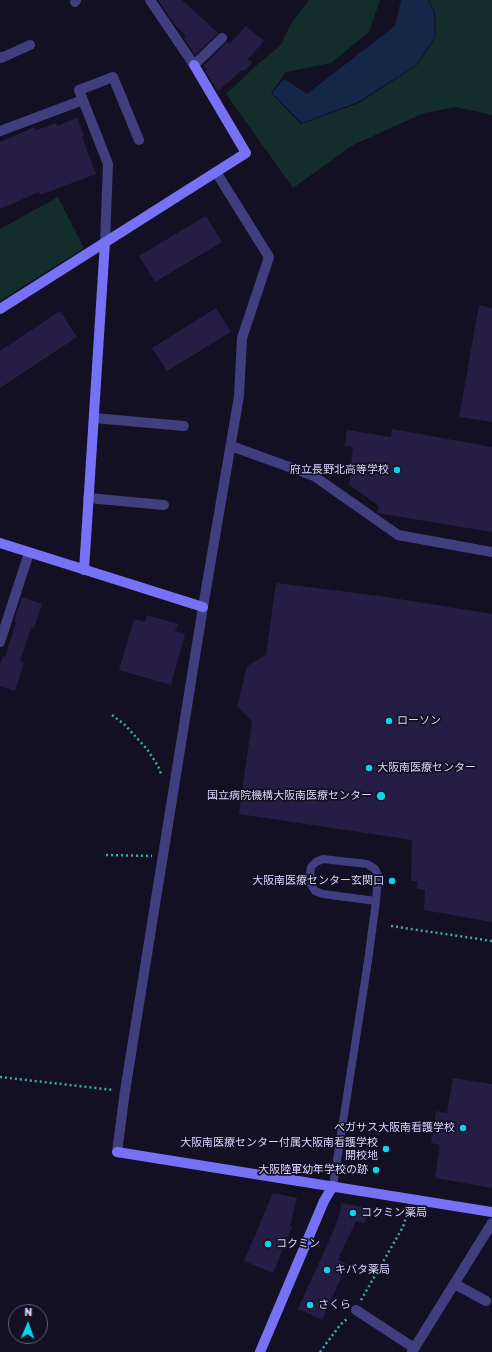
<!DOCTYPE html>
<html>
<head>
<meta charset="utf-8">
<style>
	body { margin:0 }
	#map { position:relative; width:492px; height:1352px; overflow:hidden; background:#131023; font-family:Rubik,sans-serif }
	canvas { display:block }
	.north { position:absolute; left:8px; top:1304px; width:40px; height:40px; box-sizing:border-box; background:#131023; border:1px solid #625e7a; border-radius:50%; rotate:2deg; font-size:11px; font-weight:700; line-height:16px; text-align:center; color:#d9d4fc }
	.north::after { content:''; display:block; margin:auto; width:14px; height:18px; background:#0fd3ed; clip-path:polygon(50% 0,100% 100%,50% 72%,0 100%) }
</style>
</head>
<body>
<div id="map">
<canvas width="492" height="1352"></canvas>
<div class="north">N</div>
</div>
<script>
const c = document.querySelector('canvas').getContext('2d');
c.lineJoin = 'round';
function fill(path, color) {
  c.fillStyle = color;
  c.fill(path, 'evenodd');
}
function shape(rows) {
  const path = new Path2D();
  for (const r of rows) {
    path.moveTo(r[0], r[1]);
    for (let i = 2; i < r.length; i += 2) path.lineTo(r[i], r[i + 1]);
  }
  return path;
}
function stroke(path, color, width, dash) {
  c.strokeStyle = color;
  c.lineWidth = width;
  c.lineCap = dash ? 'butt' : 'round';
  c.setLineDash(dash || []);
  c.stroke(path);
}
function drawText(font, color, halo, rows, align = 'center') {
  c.font = font + ' Rubik,"Noto Sans JP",sans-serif';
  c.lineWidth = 3.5;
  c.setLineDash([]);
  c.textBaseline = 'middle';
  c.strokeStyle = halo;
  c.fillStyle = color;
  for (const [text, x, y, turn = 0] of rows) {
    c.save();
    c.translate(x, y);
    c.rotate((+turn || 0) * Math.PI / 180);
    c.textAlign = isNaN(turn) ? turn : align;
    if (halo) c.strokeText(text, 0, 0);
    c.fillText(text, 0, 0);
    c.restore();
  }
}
fill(shape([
	[309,0,380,0,369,32,331,63,286,72,271,93,301,124,359,103,417,65,436,37,435,13,429,0,492,0,492,115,456,107,424,113,353,145,293,188,226,94,259,63,281,45,290,25],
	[58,197,84,248,0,301,0,229]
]), '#132c2c');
fill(shape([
	[401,0,428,0,434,13,435,37,416,65,358,102,302,123,272,93,284,79,307,94,395,26]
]), '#132749');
fill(shape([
	[158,0,182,0,218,33,195,55,184,38,186,36,174,24],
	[246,26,264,41,248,59,252,63,244,71,242,70,218,91,205,71,207,69,203,66,227,42,229,44],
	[77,118,84,136,82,137,96,174,40,195,39,192,0,209,0,142,35,127,36,130,56,123,57,126],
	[206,216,222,242,155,282,139,256],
	[479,305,492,308,492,422,459,417],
	[216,308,231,332,167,371,152,348],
	[60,311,77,337,0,388,0,351],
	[392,429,492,447,492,532,377,513,379,506,349,485,353,447,345,446,347,430,391,437],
	[276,583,387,597,492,614,492,922,424,910,425,890,417,889,418,881,411,881,412,840,239,814,252,721,237,707,247,666,266,655],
	[22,597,42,604,34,629,31,628,20,661,24,663,15,691,0,686,0,666,3,656,5,657,16,623,14,622],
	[147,615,178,624,175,631,185,634,171,685,119,670,134,619,145,622],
	[453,1078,492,1084,492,1188,435,1178,440,1145,431,1143,436,1111,447,1113],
	[273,1193,297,1198,290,1226,292,1227,273,1273,244,1261],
	[341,1203,368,1208,365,1223,356,1221,338,1260,347,1264,322,1320,298,1309,328,1243,340,1214]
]), '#251d43');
stroke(shape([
	[112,715,124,724,147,749,158,766,162,776],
	[106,855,152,856],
	[391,926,492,941],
	[0,1077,113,1090],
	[361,1300,403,1227,408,1211],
	[320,1352,340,1325,348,1318]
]), '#37aea9', 2.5, [2, 3]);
stroke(shape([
	[333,1186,368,961,376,901,323,894,315,891,309,881,311,867,316,862,323,859,367,864,375,869,378,875,376,901]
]), '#413e7f', 8);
stroke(shape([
	[150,0,194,65,222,38],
	[75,2,76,0],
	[0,57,1,58,30,45],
	[0,131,83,100],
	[105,242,108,164,79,90,113,77,139,140],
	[94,418,184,426],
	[231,446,314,476,398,535,492,552],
	[88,498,164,505],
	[0,642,29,553],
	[117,1152,125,1091,203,607,239,396,242,338,269,257,216,172],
	[455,1284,486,1301],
	[356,1310,414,1348],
	[412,1352,492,1223]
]), '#413e7f', 10);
stroke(shape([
	[0,309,246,153,194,65],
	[0,543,203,607],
	[84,570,105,242],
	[117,1152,492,1212],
	[260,1352,324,1201,333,1186]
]), '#7771f6', 10);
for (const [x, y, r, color] of [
	[397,470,4,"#0fd3ed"],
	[389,721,4,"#0fd3ed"],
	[369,768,4,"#0fd3ed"],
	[381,796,5,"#0fd3ed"],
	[392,881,4,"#0fd3ed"],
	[463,1128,4,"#0fd3ed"],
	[386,1149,4,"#0fd3ed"],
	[376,1170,4,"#0fd3ed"],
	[353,1213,4,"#0fd3ed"],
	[268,1244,4,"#0fd3ed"],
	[327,1270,4,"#0fd3ed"],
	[310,1305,4,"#0fd3ed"]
]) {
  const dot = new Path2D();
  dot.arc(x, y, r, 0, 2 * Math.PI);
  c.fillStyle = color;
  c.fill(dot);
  stroke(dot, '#131023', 1.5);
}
drawText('11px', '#d9d4fc', '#131023', [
	["府立長野北高等学校",389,470],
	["ローソン",397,721,"left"],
	["大阪南医療センター",377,768,"left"],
	["国立病院機構大阪南医療センター",372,796],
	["大阪南医療センター玄関口",384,881],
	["ぺガサス大阪南看護学校",455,1128],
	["大阪南医療センター付属大阪南看護学校",378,1143],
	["開校地",378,1156],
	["大阪陸軍幼年学校の跡",368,1170],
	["コクミン薬局",361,1213,"left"],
	["コクミン",276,1244,"left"],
	["キバタ薬局",335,1270,"left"],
	["さくら",318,1305,"left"]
], 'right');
</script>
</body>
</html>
